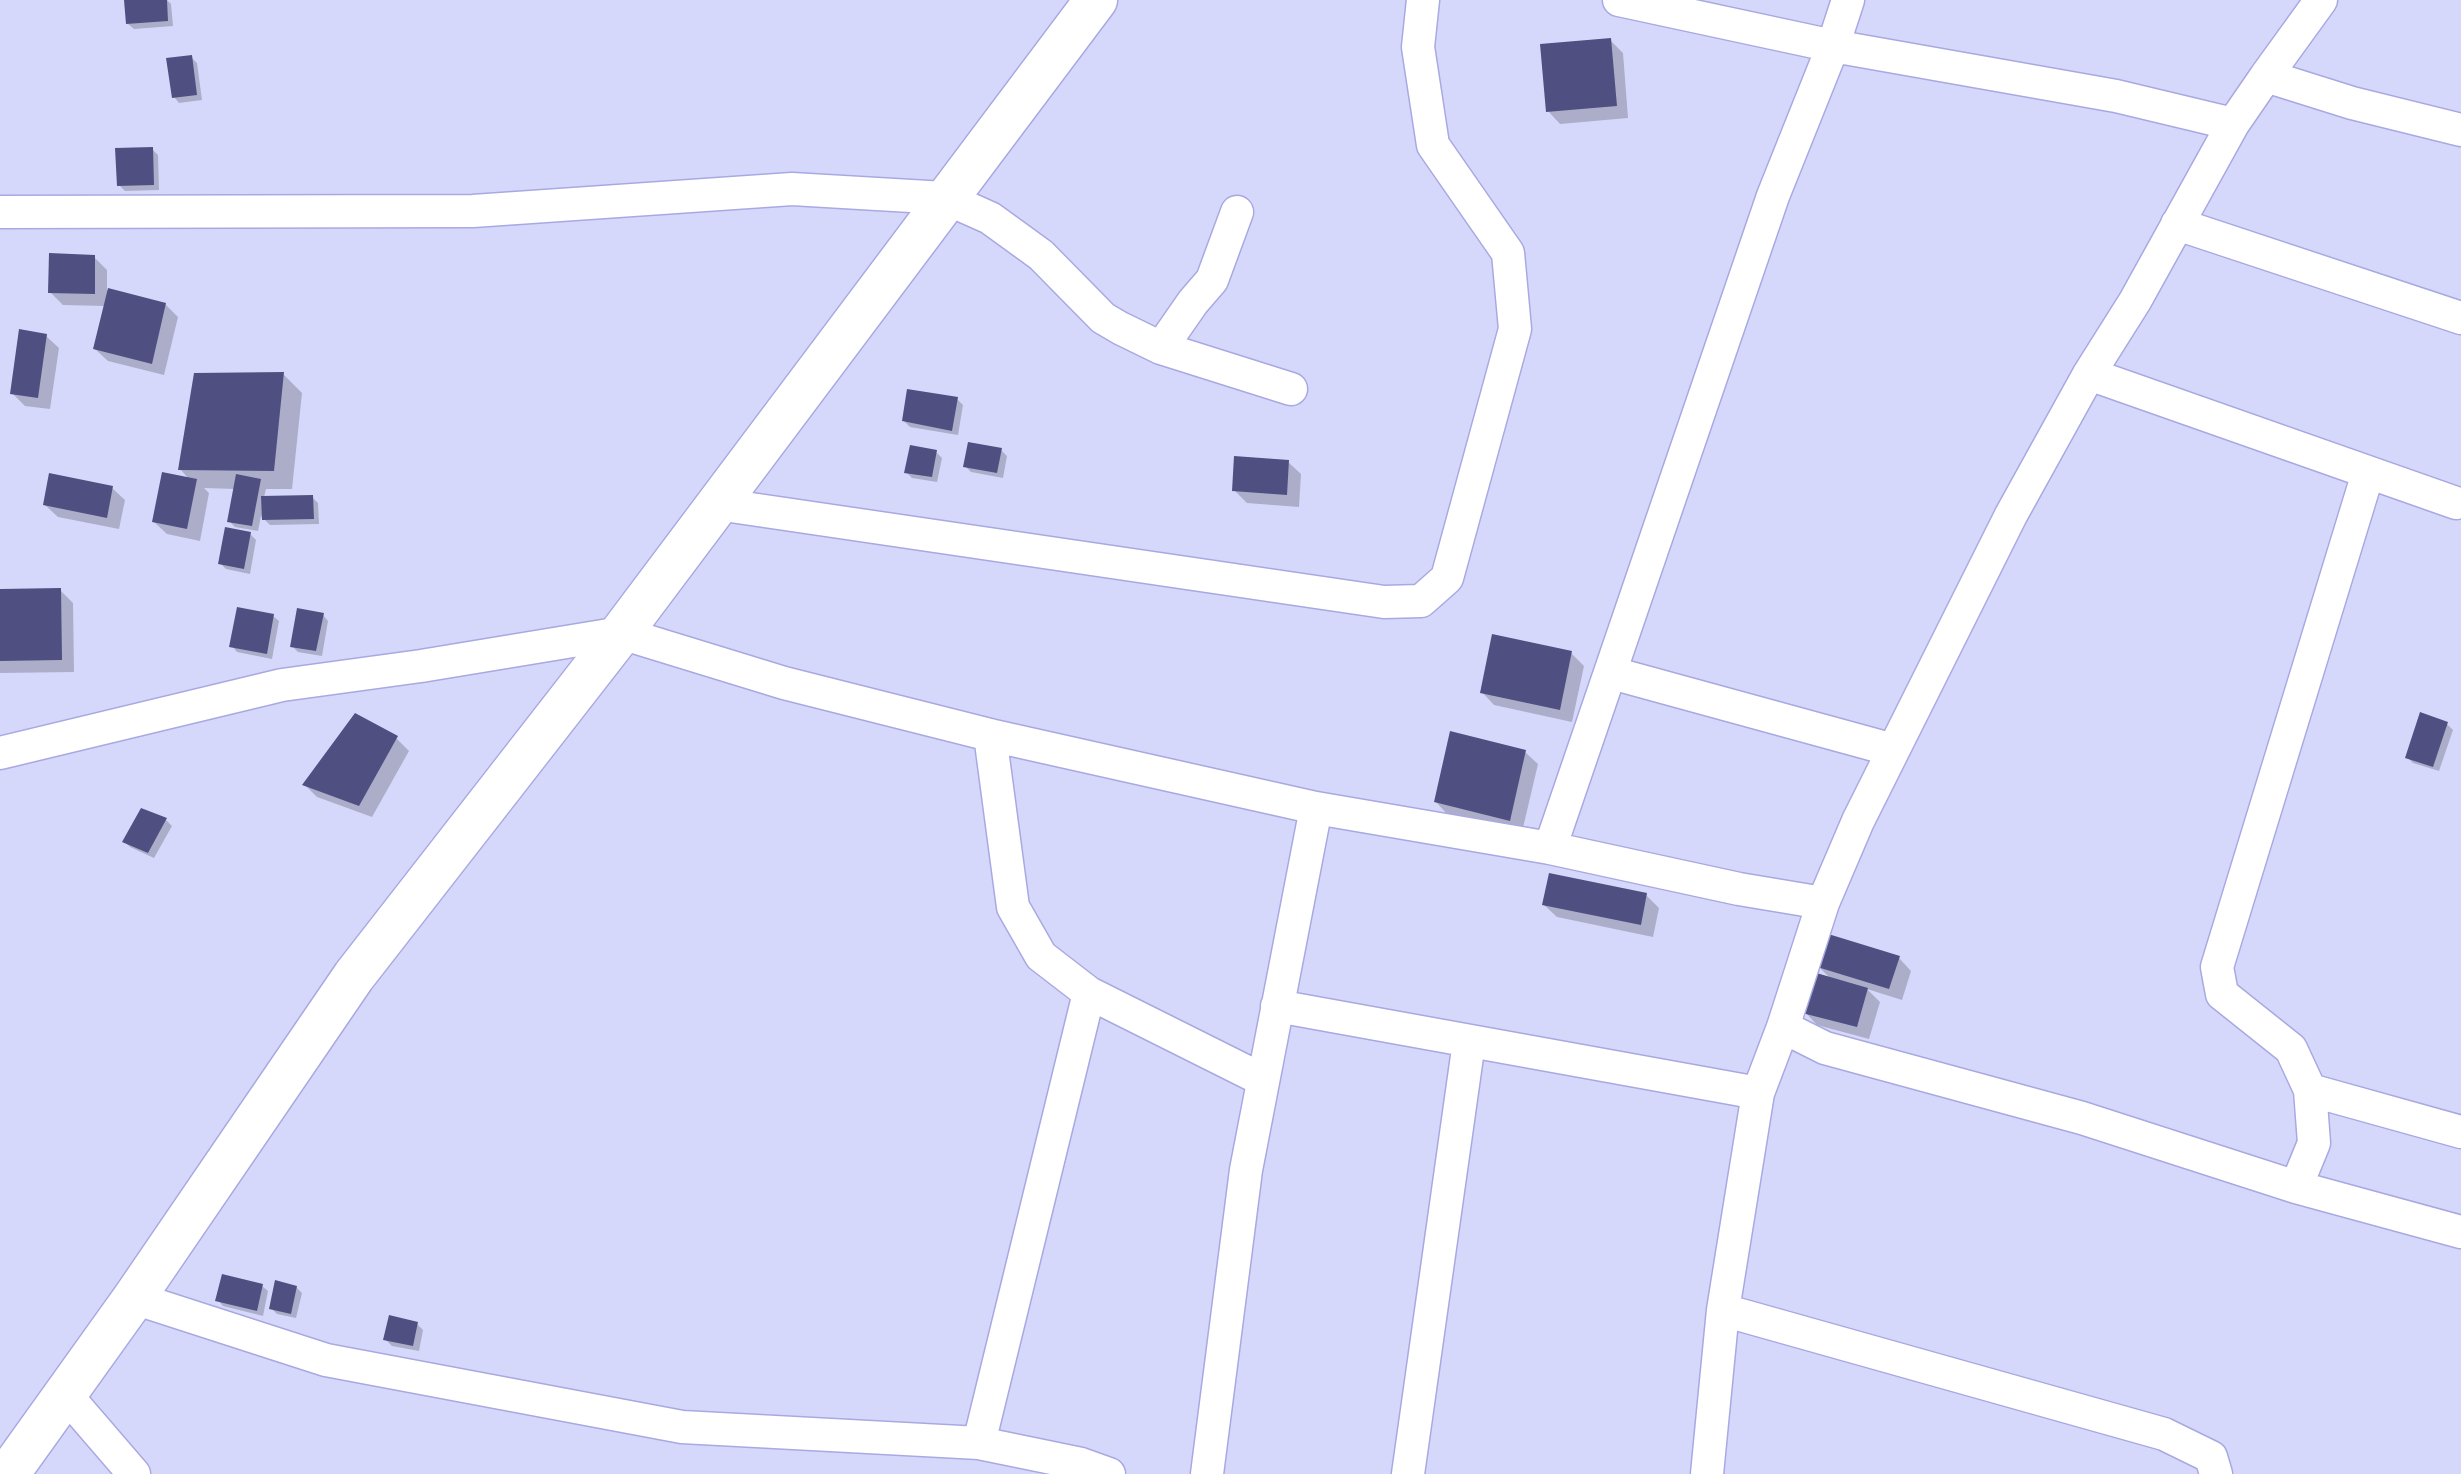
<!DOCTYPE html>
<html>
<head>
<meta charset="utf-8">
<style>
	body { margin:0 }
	canvas { display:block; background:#d6d8fb }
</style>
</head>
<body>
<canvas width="2461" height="1474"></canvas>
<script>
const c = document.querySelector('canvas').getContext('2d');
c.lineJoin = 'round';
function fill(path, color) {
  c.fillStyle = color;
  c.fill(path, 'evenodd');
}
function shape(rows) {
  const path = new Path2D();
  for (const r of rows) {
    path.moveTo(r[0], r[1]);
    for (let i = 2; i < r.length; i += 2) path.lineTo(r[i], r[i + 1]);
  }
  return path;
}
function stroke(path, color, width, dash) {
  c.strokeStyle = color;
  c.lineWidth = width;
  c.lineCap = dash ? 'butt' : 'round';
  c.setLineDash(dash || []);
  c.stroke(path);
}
fill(shape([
	[145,0,167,0,171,4,173,26,134,29,128,24],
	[1610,40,1623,53,1628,118,1560,124,1548,111],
	[191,57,197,63,202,100,179,103,174,97],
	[152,149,158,155,159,190,125,191,119,185],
	[94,257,107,270,107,290,165,304,178,317,164,375,108,361,95,349,106,306,63,305,50,292],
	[46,336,59,348,50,409,25,406,12,393],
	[283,374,302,393,292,489,266,489,264,497,312,497,318,503,319,524,270,525,261,516,258,531,235,527,229,521,235,489,204,488,209,493,200,541,167,534,154,522,190,480,180,469],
	[957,399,963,405,958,435,910,427,904,421],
	[1001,450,1007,456,1003,478,971,472,965,466],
	[936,452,942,458,937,482,912,478,906,472],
	[1288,462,1301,474,1299,507,1247,503,1234,490],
	[112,488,125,500,119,529,58,517,45,505],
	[250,534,256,540,250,574,226,569,220,563],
	[60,590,73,603,74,672,0,673,0,591],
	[323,615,328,621,322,656,298,652,292,646],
	[273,616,279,621,272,659,237,652,232,646],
	[1571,653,1584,666,1572,722,1494,705,1482,692],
	[2447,724,2453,730,2439,771,2413,763,2407,757],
	[396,738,409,751,372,817,317,797,305,785],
	[1525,752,1538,764,1522,832,1448,815,1436,802],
	[142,811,166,820,172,826,154,858,130,847,125,842],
	[1646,895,1659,908,1653,937,1557,917,1544,905],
	[1899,958,1911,971,1902,1000,1867,989,1880,1002,1869,1039,1817,1025,1805,1012,1831,979,1817,965],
	[262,1286,268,1291,263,1316,223,1306,218,1300],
	[296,1287,302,1293,296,1318,277,1314,271,1308],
	[417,1324,423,1330,419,1351,392,1346,386,1340]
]), '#0003');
fill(shape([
	[124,0,167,0,168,21,126,24],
	[1611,38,1617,106,1546,112,1540,44],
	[192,55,197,95,172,98,166,58],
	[153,147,154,185,117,186,115,148],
	[49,253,95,255,95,294,48,293],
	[108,288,166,303,152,364,93,349],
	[19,329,47,334,38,398,10,394],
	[284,372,274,471,178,470,194,373],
	[907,389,958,397,952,431,902,421],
	[968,442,1002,448,997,473,963,467],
	[910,445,937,450,932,477,904,473],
	[1234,456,1289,460,1287,495,1232,491],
	[162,472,197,479,187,529,152,522],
	[49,473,113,486,107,518,43,505],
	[236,474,261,479,252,526,227,522],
	[313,495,314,519,262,520,261,496],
	[225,527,251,532,244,569,218,564],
	[61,588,62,660,0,661,0,589],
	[237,607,274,614,267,654,229,647],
	[297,608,324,613,316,651,290,647],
	[1492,634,1572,651,1560,710,1480,693],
	[2420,712,2448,722,2433,767,2405,758],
	[355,713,398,736,359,806,302,785],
	[1450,731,1526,750,1510,821,1434,802],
	[141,808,167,818,148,853,122,842],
	[1549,873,1647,893,1641,925,1542,905],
	[1825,933,1900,956,1889,989,1814,966],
	[1813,972,1868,988,1857,1027,1802,1013],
	[222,1274,263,1284,257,1311,215,1301],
	[275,1280,297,1286,291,1314,269,1309],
	[389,1315,418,1322,413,1346,383,1340]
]), '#504f81');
const minor = shape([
	[1619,0,1833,46,2116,96,2233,124,2266,76,2352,103,2461,130],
	[2266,76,2321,0],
	[0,212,473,211,792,189,945,198,990,218,1041,255,1103,318,1120,328,1161,348,1291,389],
	[2177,224,2461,318],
	[1161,348,1193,302,1212,280,1237,212],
	[2089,374,2456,503],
	[717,504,1384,602,1421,601,1447,578,1515,329,1508,253,1433,145,1418,47,1423,0],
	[1612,673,1893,750],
	[990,735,1013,907,1041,956,1089,993,1263,1080],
	[0,753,282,685,421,666,621,633,784,683,990,735,1316,808,1550,848,1739,889,1823,903,1858,821,2011,515,2089,374,2135,301,2233,124],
	[1550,848,1773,196,1833,46,1848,0],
	[1823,903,1783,1027,1825,1048,2082,1118,2296,1187,2461,1232],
	[1277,1006,1758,1093],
	[2310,1090,2461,1132],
	[2296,1187,2314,1143,2310,1090,2291,1049,2222,994,2217,967,2368,473],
	[134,1298,326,1360,682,1427,979,1443,1081,1464,1109,1474],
	[1723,1310,2164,1434,2211,1457,2216,1474],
	[66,1395,134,1474],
	[979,1443,1089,993],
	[1207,1474,1246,1170,1316,808],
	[1408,1474,1469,1042],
	[1707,1474,1723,1310,1758,1093,1783,1027]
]);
const tertiary = shape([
	[8,1474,134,1298,354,976,621,633,1096,0]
]);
stroke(minor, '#a9a9e2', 35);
stroke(tertiary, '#a9a9e2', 45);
stroke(minor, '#fff', 32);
stroke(tertiary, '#fff', 42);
</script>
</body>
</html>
